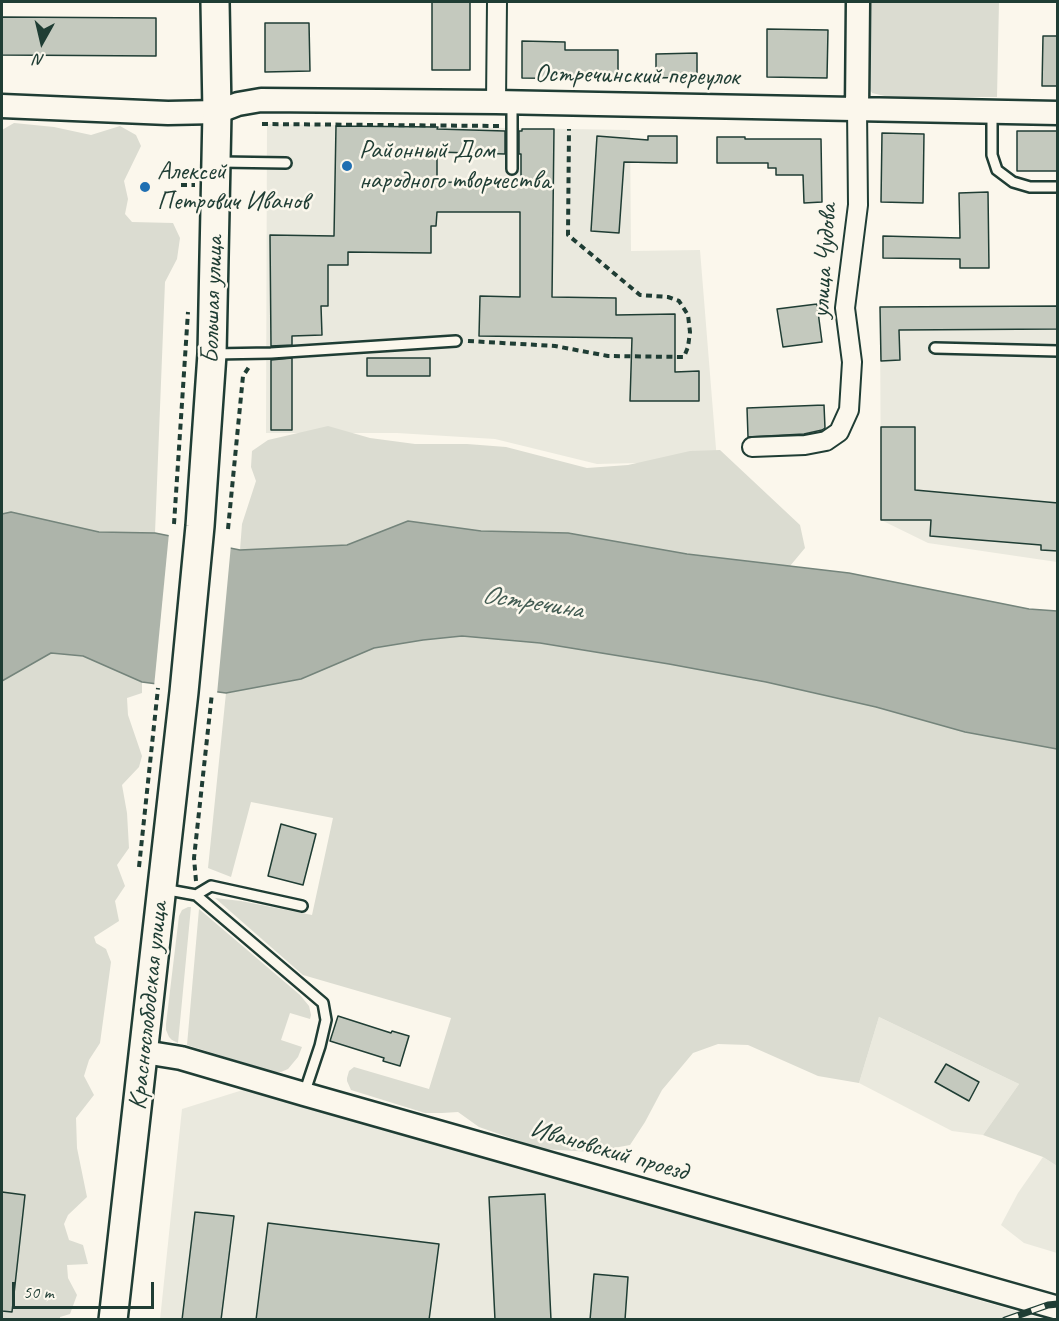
<!DOCTYPE html>
<html>
<head>
<meta charset="utf-8">
<style>
	body { margin:0 }
	#map { position:relative; width:1059px; height:1321px; overflow:hidden; background:#fbf7ec; font-family:Caveat,sans-serif }
	canvas { display:block }
	.frame { position:absolute; inset:0; border:3px solid #1f3d34; pointer-events:none }
	.north { position:absolute; left:12px; top:12px; width:60px; height:60px; -webkit-text-stroke:4px #fbf7ec; paint-order:stroke; rotate:188deg; font-size:16px; font-weight:700; line-height:24px; text-align:center; color:#1f3d34 }
	.north::after { content:''; display:block; margin:auto; width:21px; height:27px; background:#1f3d34; clip-path:polygon(50% 0,100% 100%,50% 72%,0 100%) }
	.scale { position:absolute; left:12px; top:1282px; width:142px; height:27px; box-sizing:border-box; border:3px solid #1f3d34; border-top:0; padding-left:8px; font-size:18px; line-height:21px; white-space:nowrap; color:#1f3d34; -webkit-text-stroke:4px #fbf7ec; paint-order:stroke }
</style>
</head>
<body>
<div id="map">
<canvas width="1059" height="1321"></canvas>
<div class="frame"></div>
<div class="north">N</div>
<div class="scale">50 m</div>
</div>
<script>
const c = document.querySelector('canvas').getContext('2d');
c.lineJoin = 'round';
function fill(path, color) {
  c.fillStyle = color;
  c.fill(path, 'evenodd');
}
function shape(rows) {
  const path = new Path2D();
  for (const r of rows) {
    path.moveTo(r[0], r[1]);
    for (let i = 2; i < r.length; i += 2) path.lineTo(r[i], r[i + 1]);
  }
  return path;
}
function stroke(path, color, width, dash) {
  c.strokeStyle = color;
  c.lineWidth = width;
  c.lineCap = dash ? 'butt' : 'round';
  c.setLineDash(dash || []);
  c.stroke(path);
}
function drawText(font, color, halo, rows, align = 'center') {
  c.font = font + ' Caveat,sans-serif';
  c.lineWidth = 5;
  c.setLineDash([]);
  c.textBaseline = 'middle';
  c.strokeStyle = halo;
  c.fillStyle = color;
  for (const [text, x, y, turn = 0] of rows) {
    c.save();
    c.translate(x, y);
    c.rotate((+turn || 0) * Math.PI / 180);
    c.textAlign = isNaN(turn) ? turn : align;
    if (halo) c.strokeText(text, 0, 0);
    c.fillText(text, 0, 0);
    c.restore();
  }
}
fill(shape([
	[267,124,630,130,631,251,700,250,717,461,597,464,495,439,397,433,266,433],
	[1057,306,1057,562,928,543,881,520,880,307],
	[879,1017,1019,1084,983,1135,952,1131,859,1083],
	[246,1089,1044,1319,160,1320,182,1109],
	[1043,1157,1057,1166,1057,1253,1024,1243,1001,1225,1018,1193]
]), '#eae9de');
fill(shape([
	[867,2,999,2,997,97,889,97,872,93,865,79],
	[14,123,54,127,91,135,120,126,136,135,141,146,124,181,128,199,125,214,132,222,173,223,180,238,177,259,165,282,155,533,99,532,11,512,2,514,2,130],
	[328,426,370,438,415,444,467,444,506,447,587,468,628,465,690,451,720,450,800,525,805,548,790,566,481,531,408,521,347,545,240,550,242,524,256,481,251,467,252,451,268,440],
	[462,636,540,643,669,664,766,682,876,707,965,732,1057,749,1057,1166,1043,1157,983,1135,1019,1084,879,1017,859,1083,818,1076,748,1045,718,1044,693,1053,662,1090,645,1122,630,1145,592,1152,542,1149,479,1127,458,1112,442,1113,425,1113,351,1090,347,1081,347,1078,349,1071,354,1067,429,1089,451,1018,303,975,215,898,241,901,312,915,333,818,251,802,231,877,208,868,226,693,301,679,374,648,423,640],
	[51,653,83,656,142,682,142,693,127,698,128,715,142,756,139,767,122,785,127,813,129,848,117,865,125,886,115,901,119,921,94,937,96,943,106,949,111,962,100,1043,89,1060,84,1076,94,1095,76,1118,77,1148,87,1197,68,1215,64,1224,69,1240,83,1245,88,1264,67,1265,68,1278,77,1295,70,1314,60,1317,60,1319,2,1319,2,681],
	[188,907,191,907,178,1043,172,1040,169,1037,166,1030,166,1024,179,916,182,910],
	[199,909,300,995,309,1006,311,1015,310,1019,290,1013,281,1040,302,1047,298,1057,288,1069,281,1072,274,1072,187,1045]
]), '#dbdcd1');
const water = shape([
	[11,512,99,532,155,533,240,550,347,545,408,521,481,531,568,533,687,554,849,573,1029,609,1057,611,1057,749,965,732,876,707,766,682,669,664,540,643,462,636,423,640,374,648,301,679,226,693,142,682,83,656,51,653,2,681,2,514,11,512]
]);
fill(water, '#adb4aa');
stroke(water, '#74847b', 1.5);
fill(shape([
	[169,533,231,545,217,694,154,687]
]), '#fbf7ec');
const building = shape([
	[432,2,470,2,470,70,432,70,432,2],
	[2,17,156,18,156,56,2,55,2,17],
	[265,23,309,23,310,71,265,72,265,23],
	[767,29,828,30,827,78,767,77,767,29],
	[1043,36,1058,36,1058,86,1042,86,1043,36],
	[522,41,565,42,565,50,618,50,618,79,522,78,522,41],
	[697,53,697,77,656,78,656,54,697,53],
	[336,126,438,127,437,129,505,131,505,154,437,152,437,182,521,183,521,154,519,154,519,131,522,131,522,129,554,129,552,297,616,298,616,315,675,314,675,372,699,371,699,401,630,401,632,338,479,336,480,296,520,297,520,212,437,212,436,226,431,226,431,253,348,252,348,265,328,265,328,306,321,306,322,335,292,336,292,345,271,346,270,235,334,236,336,126],
	[1017,131,1058,131,1058,171,1017,171,1017,131],
	[882,133,924,134,923,203,881,202,882,133],
	[597,136,648,140,648,136,677,136,677,163,624,162,619,233,591,231,597,136],
	[717,137,745,137,745,139,821,139,822,202,804,203,803,175,776,175,776,168,768,168,768,163,717,163,717,137],
	[988,192,989,268,960,268,960,259,883,258,883,236,960,238,959,193,988,192],
	[817,304,822,342,783,347,777,309,817,304],
	[1058,306,1058,329,899,330,900,360,881,361,880,307,1058,306],
	[292,358,292,430,271,430,271,360,292,358],
	[367,358,430,358,430,376,367,376,367,358],
	[824,405,825,428,822,430,804,434,748,437,747,408,824,405],
	[881,427,915,427,915,490,1058,503,1058,551,1041,550,1041,545,930,536,931,520,881,520,881,427],
	[281,824,316,834,303,885,268,876,281,824],
	[338,1016,391,1033,392,1031,409,1036,400,1066,383,1061,384,1058,330,1041,338,1016],
	[946,1064,979,1082,969,1101,935,1082,946,1064],
	[2,1192,25,1195,12,1312,2,1311,2,1192],
	[545,1194,551,1320,495,1320,489,1197,545,1194],
	[195,1212,234,1216,221,1320,182,1320,195,1212],
	[268,1223,439,1244,429,1320,256,1320,268,1223],
	[594,1274,628,1277,625,1320,590,1320,594,1274]
]);
fill(building, '#c4c9be');
stroke(building, '#1f3d34', 1.5);
const service = shape([
	[992,113,992,155,997,170,1013,182,1030,187,1058,187],
	[220,162,286,163],
	[512,169,512,102],
	[935,348,1058,351],
	[213,354,271,353,456,341],
	[163,889,196,895,323,1003,326,1020,320,1046,304,1094],
	[196,895,211,886,302,906]
]);
const minor = shape([
	[496,102,497,2],
	[752,447,805,445,826,441,839,432,849,410,852,362,845,308,858,205,857,109]
]);
const tertiary = shape([
	[2,106,168,113,217,112,238,104,261,100,496,102,1058,113],
	[857,109,858,2],
	[144,1052,181,1058,304,1094,1058,1308]
]);
const primary = shape([
	[113,1320,184,692,200,526,212,354,217,112,215,2]
]);
stroke(service, '#1f3d34', 14);
stroke(minor, '#1f3d34', 22);
stroke(tertiary, '#1f3d34', 27);
stroke(primary, '#1f3d34', 32);
stroke(shape([
	[262,124,499,126],
	[181,185,195,185],
	[468,341,555,346,608,356,684,357,688,347,690,332,688,315,679,301,668,297,640,295,568,235,569,129],
	[174,524,188,312],
	[228,529,243,376,249,367],
	[139,867,158,688],
	[196,881,194,858,212,693]
]), '#1f3d34', 4, [6, 4.5]);
stroke(service, '#fbf7ec', 9);
stroke(minor, '#fbf7ec', 18);
stroke(tertiary, '#fbf7ec', 22);
stroke(primary, '#fbf7ec', 27);
const rail = shape([
	[1005,1320,1048,1305,1058,1304]
]);
stroke(rail, '#1f3d34', 7);
stroke(rail, '#fbf7ec', 4.5, [14]);
for (const [x, y, r, color] of [
	[347,166,6,"#1f6fb2"],
	[145,187,6,"#1f6fb2"]
]) {
  const dot = new Path2D();
  dot.arc(x, y, r, 0, 2 * Math.PI);
  c.fillStyle = color;
  c.fill(dot);
  stroke(dot, '#fbf7ec', 2);
}
drawText('26px', '#1f3d34', '#fbf7ec', [
	["Остречинский переулок",637,76,1],
	["улица Чудова",825,261,-86],
	["Большая улица",213,300,-88],
	["Краснослободская улица",149,1006,-84],
	["Ивановский проезд",609,1151,16]
]);
drawText('26px', '#1f3d34', '#fbf7ec', [
	["Районный Дом",359,151],
	["народного творчества",359,181],
	["Алексей",157,172],
	["Петрович Иванов",157,202]
], 'left');
drawText('italic 27px', '#425b52', '#fbf7ec', [
	["Остречина",532,603,9]
]);
</script>
</body>
</html>
